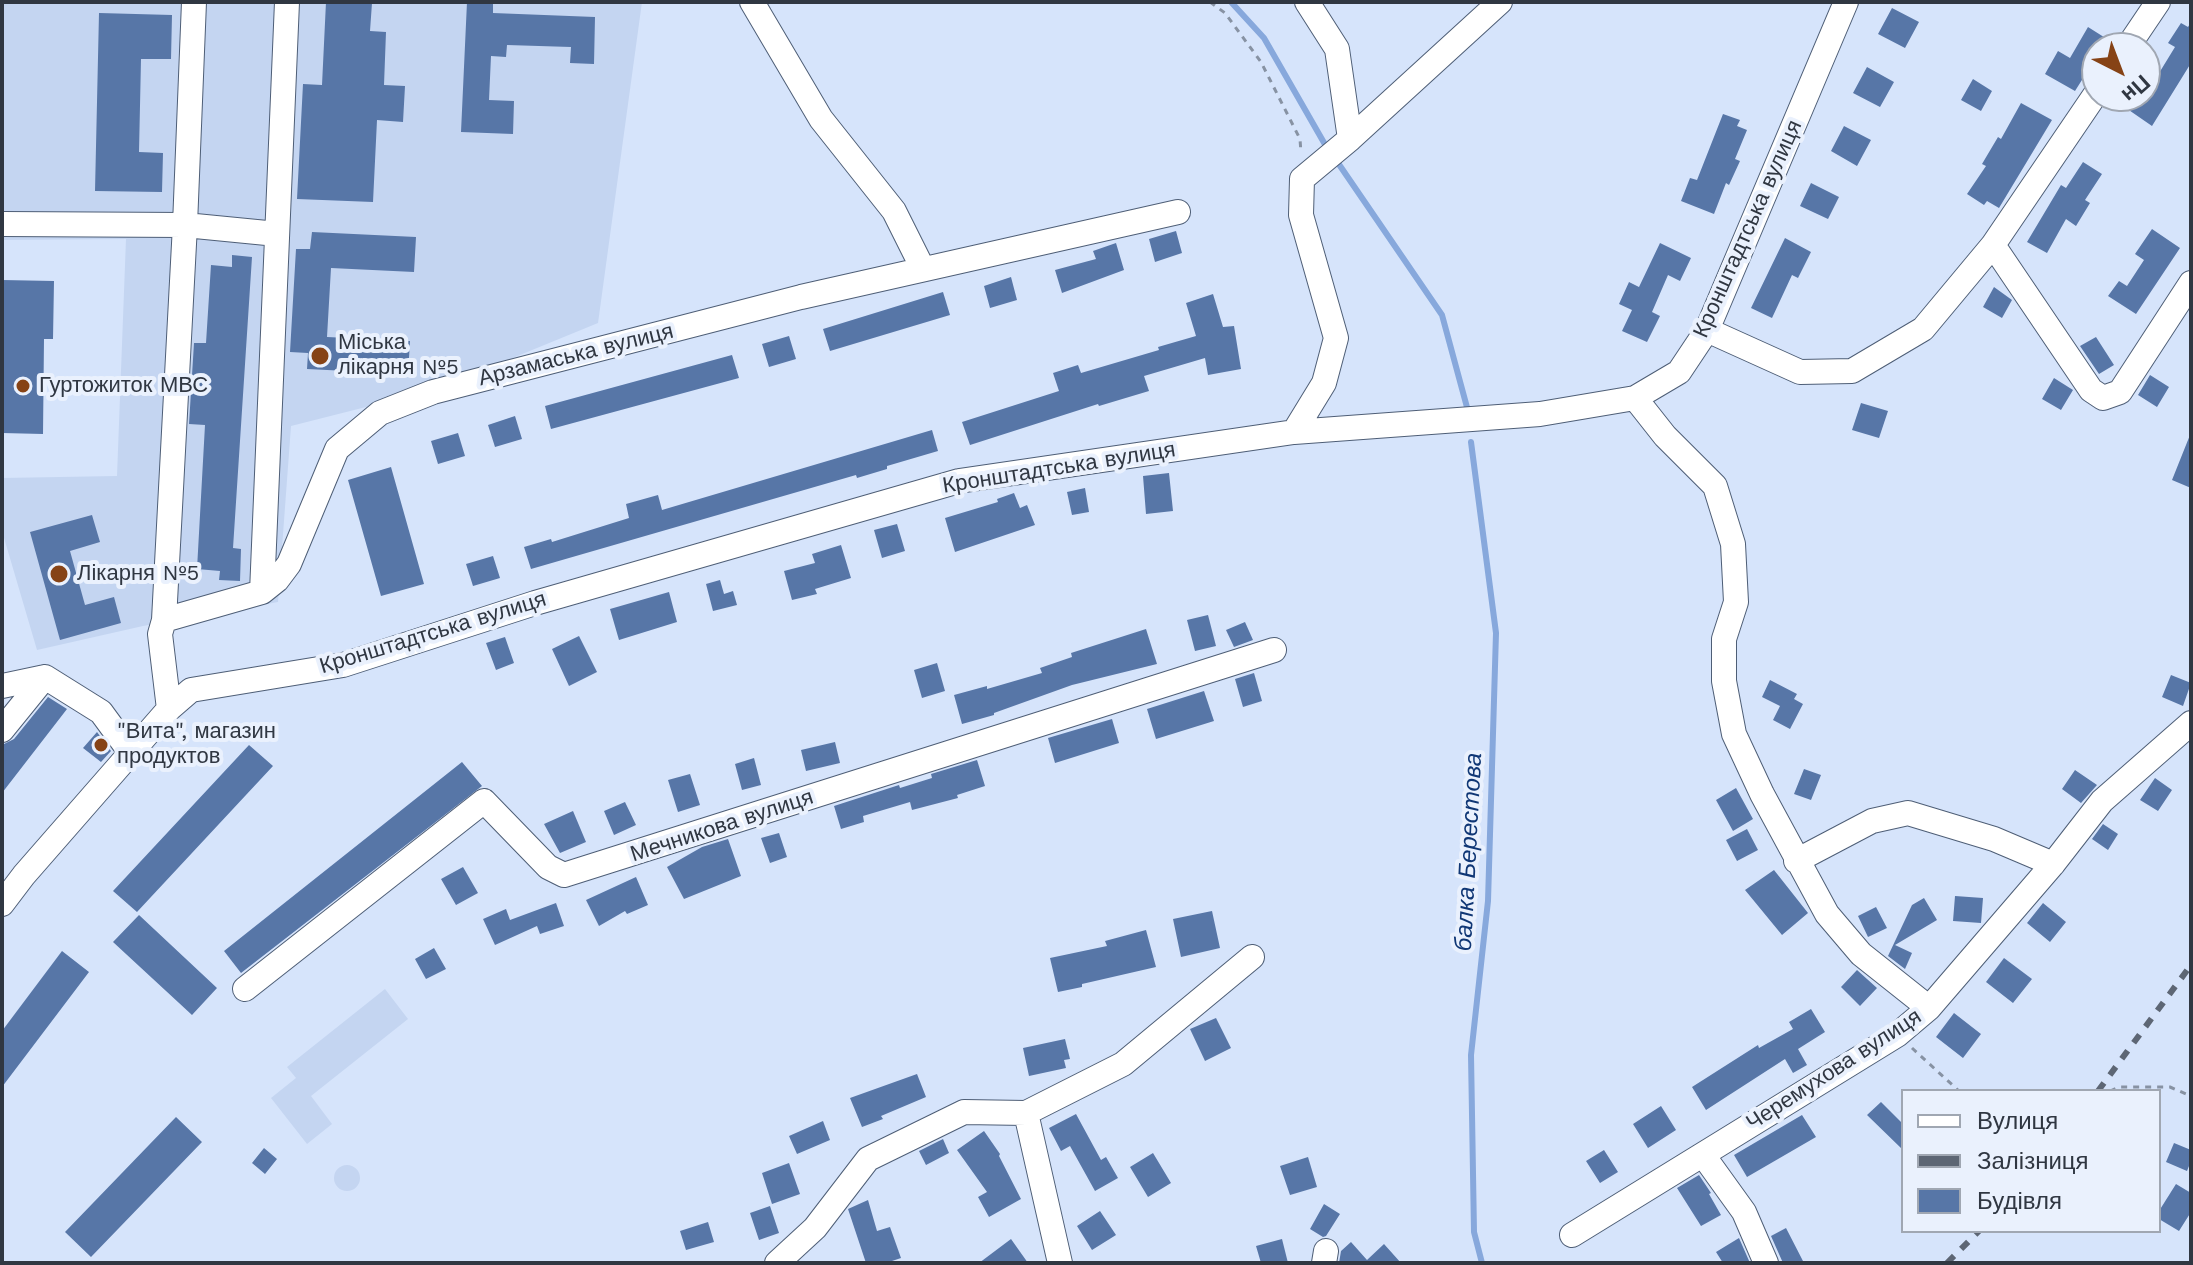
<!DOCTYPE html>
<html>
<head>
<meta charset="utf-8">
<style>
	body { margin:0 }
	#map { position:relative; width:2193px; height:1265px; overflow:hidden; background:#d6e4fb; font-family:"Work Sans",sans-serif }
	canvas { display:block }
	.frame { position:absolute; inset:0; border:4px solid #303742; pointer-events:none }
	.legend { position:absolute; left:1901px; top:1089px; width:260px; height:144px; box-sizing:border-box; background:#eaf1fd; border:2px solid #a0a7b2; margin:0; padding:10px 14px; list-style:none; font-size:24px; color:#303742 }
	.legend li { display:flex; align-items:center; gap:16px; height:40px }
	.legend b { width:40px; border:2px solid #a0a7b2 }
	.north { position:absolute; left:2081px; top:32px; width:80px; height:80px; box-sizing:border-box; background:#eaf1fd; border:2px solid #a0a7b2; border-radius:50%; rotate:138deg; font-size:22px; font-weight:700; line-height:32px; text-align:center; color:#303742 }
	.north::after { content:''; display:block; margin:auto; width:28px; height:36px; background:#864316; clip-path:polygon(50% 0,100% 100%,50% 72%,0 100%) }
</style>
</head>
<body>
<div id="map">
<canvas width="2193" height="1265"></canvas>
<div class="frame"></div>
<ul class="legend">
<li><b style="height:10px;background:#fff"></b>Вулиця</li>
<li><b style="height:10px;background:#5d6674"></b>Залізниця</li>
<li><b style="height:22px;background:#5776a7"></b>Будівля</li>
</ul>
<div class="north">Пн</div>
</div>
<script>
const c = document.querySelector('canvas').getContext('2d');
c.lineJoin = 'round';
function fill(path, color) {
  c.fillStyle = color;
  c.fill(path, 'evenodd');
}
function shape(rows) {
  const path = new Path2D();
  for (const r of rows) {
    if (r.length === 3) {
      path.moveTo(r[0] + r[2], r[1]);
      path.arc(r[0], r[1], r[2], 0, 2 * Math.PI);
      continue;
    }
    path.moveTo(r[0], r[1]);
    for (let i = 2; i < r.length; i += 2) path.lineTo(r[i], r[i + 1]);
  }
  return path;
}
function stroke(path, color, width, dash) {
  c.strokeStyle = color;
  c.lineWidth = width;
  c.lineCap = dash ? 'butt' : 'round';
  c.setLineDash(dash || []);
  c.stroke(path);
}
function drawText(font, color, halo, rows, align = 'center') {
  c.font = font + ' "Work Sans",sans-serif';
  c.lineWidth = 8;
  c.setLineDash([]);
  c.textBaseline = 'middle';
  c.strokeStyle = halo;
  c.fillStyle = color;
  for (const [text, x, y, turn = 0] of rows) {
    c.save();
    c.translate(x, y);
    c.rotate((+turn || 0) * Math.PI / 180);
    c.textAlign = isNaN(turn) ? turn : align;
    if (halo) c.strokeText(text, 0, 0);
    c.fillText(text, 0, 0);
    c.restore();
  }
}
fill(shape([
	[2,2,642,2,598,323,437,389,291,426,278,602,143,626,37,650,2,531,2,478,117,476,126,239,2,240],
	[385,989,408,1019,311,1096,332,1124,307,1144,271,1098,296,1078,287,1067],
	[347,1178,13]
]), '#c4d5f1');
stroke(shape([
	[1231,2,1264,38,1327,148],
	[1336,160,1442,315,1468,411],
	[1471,442,1496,633,1488,901,1471,1055,1474,1232,1482,1263]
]), '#87a8dc', 6);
fill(shape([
	[326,2,372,3,370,31,386,32,384,85,405,86,403,122,377,120,373,202,297,199,303,84,322,85],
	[467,2,493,2,493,13,595,17,594,64,570,63,571,47,507,45,506,57,491,56,489,100,514,101,513,134,461,132],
	[1892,8,1919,22,1905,48,1878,34],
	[99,13,172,15,171,59,141,59,139,152,163,153,162,192,95,191],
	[2191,22,2191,63,2152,126,2123,106,2129,96,2145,96,2175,47,2168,43,2181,23,2188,27],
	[2088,27,2107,39,2102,48,2097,48,2097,56,2075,91,2045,74,2058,51,2070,58],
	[1867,67,1894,82,1880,107,1853,93],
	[1973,79,1992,91,1981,111,1961,100],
	[2021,103,2052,120,1999,208,1987,201,1984,205,1967,194,1986,166,1982,164,1998,137,2001,139],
	[1723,114,1740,120,1737,126,1747,130,1735,159,1740,161,1729,185,1726,183,1714,214,1681,201,1690,178,1697,180],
	[1844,126,1871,140,1857,166,1831,151],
	[2083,162,2102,174,2085,200,2090,203,2076,226,2066,219,2047,253,2027,242,2061,185,2066,188],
	[1811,183,1839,197,1828,219,1800,206],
	[2152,229,2180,248,2136,314,2108,296,2119,281,2127,286,2144,260,2135,254],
	[1176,231,1182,253,1155,262,1149,239],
	[312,232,416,237,414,272,331,268,327,337,410,341,408,374,307,369,308,353,290,352,296,249,310,249],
	[1785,238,1811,252,1798,278,1792,275,1772,318,1751,308],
	[1116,243,1124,270,1062,293,1055,270,1096,259,1093,251],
	[1660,243,1691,258,1680,281,1668,275,1652,312,1660,316,1647,342,1622,331,1632,310,1619,304,1629,282,1639,287],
	[232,255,252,257,233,548,241,549,240,581,219,580,220,571,197,569,205,425,189,424,194,343,206,343,211,265,232,267],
	[1011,277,1017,300,990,308,984,286],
	[2,280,54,281,53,339,44,339,43,434,2,433],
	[1994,287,2012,300,2002,318,1983,307],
	[943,292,950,315,830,351,823,329],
	[1213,294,1223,327,1234,326,1241,369,1208,375,1205,358,1144,376,1149,391,1099,406,1098,404,970,445,962,422,1059,391,1053,373,1078,365,1081,373,1159,350,1158,347,1196,336,1186,303],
	[789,336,796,359,769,367,762,344],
	[2096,337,2114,365,2099,374,2080,346],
	[732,355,739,378,551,429,545,406],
	[2150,375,2169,387,2157,407,2138,395],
	[2054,378,2073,390,2061,410,2042,399],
	[1861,403,1888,411,1879,438,1852,430],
	[515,416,522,439,495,447,488,425],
	[932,430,938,451,887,466,887,469,857,478,856,475,531,569,524,547,551,539,552,542,629,518,626,504,658,495,662,510],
	[458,433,465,456,438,464,431,441],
	[2190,435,2191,435,2191,488,2172,480],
	[391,467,424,584,381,596,348,480],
	[1169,473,1173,511,1146,514,1143,476],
	[1085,488,1089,512,1072,515,1067,492],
	[1014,493,1020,508,1027,505,1035,525,955,552,945,518,998,502,997,499],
	[92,515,100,542,70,551,85,605,114,597,121,623,60,640,30,532],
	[897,524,905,551,882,558,874,530],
	[841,545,851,578,815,589,817,594,792,600,784,571,815,563,812,554],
	[493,556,500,578,473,586,466,564],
	[720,580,724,594,733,591,737,605,713,611,706,584],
	[669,592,677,622,619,640,610,609],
	[1208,615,1216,646,1195,651,1187,620],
	[1245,622,1253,640,1234,647,1226,630],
	[1146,629,1157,664,1072,685,994,713,994,715,962,724,954,695,987,686,987,689,1042,673,1040,668,1072,657,1071,653],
	[579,636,597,672,569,686,552,649],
	[505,637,514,663,496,670,486,643],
	[937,663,945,691,922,698,914,670],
	[1254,673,1262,701,1243,707,1235,679],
	[2171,675,2191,683,2183,706,2162,697],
	[1770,680,1797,694,1794,699,1803,704,1790,729,1773,720,1780,706,1762,697],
	[1204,691,1214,721,1156,739,1147,709],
	[48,697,67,709,2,793,2,745,14,739],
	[1112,719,1119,743,1055,763,1048,738],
	[97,732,111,751,101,762,83,748],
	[835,742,840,763,806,771,801,750],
	[249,745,273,766,137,912,113,891],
	[754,758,761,785,742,790,735,764],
	[977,760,985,786,957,795,958,798,912,810,910,802,863,816,864,822,841,829,834,806,899,785,900,788,932,778,931,774],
	[462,762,482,786,241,973,224,951],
	[1804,769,1821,775,1811,800,1794,794],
	[2075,770,2097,785,2081,803,2062,789],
	[690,774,700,805,678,812,668,780],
	[2155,778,2172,790,2158,811,2140,800],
	[1736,788,1753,819,1733,831,1716,800],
	[625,802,636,825,614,835,604,811],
	[573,811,586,842,560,853,544,824],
	[2103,824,2118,834,2108,850,2092,839],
	[1747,829,1758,850,1737,861,1726,840],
	[779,833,787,857,770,863,761,838],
	[728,839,741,876,684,899,667,867,702,847],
	[463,867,478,893,456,905,441,879],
	[1774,870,1808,913,1782,935,1745,890],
	[636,877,648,905,627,914,625,911,599,926,586,900],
	[1955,896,1983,898,1981,923,1953,921],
	[1924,898,1937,920,1895,945,1912,953,1905,969,1888,956,1912,905],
	[556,903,564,926,540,934,537,926,495,945,483,919,506,909,510,920],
	[2043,903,2066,922,2050,942,2027,923],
	[1876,907,1887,928,1868,937,1858,916],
	[1212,911,1220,948,1181,957,1173,919],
	[139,915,217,988,192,1015,113,942],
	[1146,930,1156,967,1082,984,1082,987,1058,992,1050,958,1107,946,1105,941],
	[434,948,446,969,426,979,415,959],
	[62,951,89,972,2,1087,2,1031],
	[2004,958,2032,979,2013,1003,1986,982],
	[1857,970,1877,988,1860,1006,1841,987],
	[1811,1009,1825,1032,1798,1049,1807,1065,1793,1073,1785,1059,1706,1110,1692,1087,1758,1045,1759,1048,1793,1029,1789,1022],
	[1954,1013,1981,1034,1963,1058,1936,1037],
	[1216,1018,1231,1048,1205,1061,1190,1029],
	[1065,1039,1070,1059,1064,1060,1066,1068,1029,1076,1023,1048],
	[917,1074,926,1097,881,1116,883,1119,862,1127,850,1098],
	[1881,1102,1903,1124,1903,1150,1867,1115],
	[1661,1106,1676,1130,1648,1148,1633,1124],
	[1076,1114,1101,1160,1106,1157,1118,1178,1095,1191,1070,1146,1061,1151,1049,1128],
	[1802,1115,1816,1137,1747,1177,1734,1155],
	[176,1117,202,1142,91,1257,65,1232],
	[823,1121,830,1140,797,1154,789,1136],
	[984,1131,1000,1154,999,1156,1021,1199,989,1217,978,1197,987,1192,957,1150],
	[943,1139,949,1153,926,1165,919,1151],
	[2174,1143,2191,1150,2191,1161,2187,1171,2166,1162],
	[264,1148,277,1159,265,1174,252,1163],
	[1604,1150,1618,1172,1600,1183,1586,1161],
	[1153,1153,1171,1183,1148,1197,1130,1167],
	[1308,1157,1317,1187,1290,1195,1280,1166],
	[789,1163,800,1194,772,1204,762,1173],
	[1699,1175,1711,1193,1709,1194,1721,1215,1701,1226,1677,1188],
	[2176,1184,2191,1193,2191,1212,2179,1231,2159,1219,2159,1211],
	[868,1200,877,1231,890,1227,901,1258,886,1263,866,1263,848,1209],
	[1324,1204,1340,1214,1326,1236,1323,1237,1310,1229],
	[770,1206,779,1233,759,1240,750,1213],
	[1100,1211,1116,1235,1092,1250,1077,1226],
	[708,1222,714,1242,686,1250,680,1231],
	[1786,1228,1804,1263,1783,1263,1771,1236],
	[1739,1238,1750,1263,1723,1263,1716,1252],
	[1011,1239,1028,1263,979,1263],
	[1282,1239,1288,1263,1261,1263,1256,1246],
	[1351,1242,1367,1260,1384,1244,1401,1263,1339,1263,1341,1251]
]), '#5776a7');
const minor = shape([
	[752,2,821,119,894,211,923,269],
	[1307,2,1337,49,1350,139],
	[2127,48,2158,2],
	[2,224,185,225,277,234],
	[1993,245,2091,390,2103,398,2120,392,2191,283],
	[1707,330,1800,372,1852,371,1923,329,1993,245,2097,92],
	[1635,398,1665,436,1715,486,1733,544,1736,602,1724,639,1724,681,1734,734,1762,794,1827,914,1861,954,1929,1008],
	[1294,432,1324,383,1336,338,1301,215,1302,179,1350,139,1500,2],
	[262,592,287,2],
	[164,620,185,225,194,2],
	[2,686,45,677,101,712,131,753],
	[169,709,160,634,164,620,262,592,277,580,289,564,337,449,380,413,433,392,801,297,1178,212],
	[2,730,45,677],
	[1796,861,1872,821,1908,813,1994,839,2053,864],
	[2,904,24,875,169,709,191,690,343,665,535,603,959,481,1294,432,1540,414,1635,398,1679,372,1707,330,1846,2],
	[245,989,484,801,548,867,564,875,1274,650],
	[1026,1113,1060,1263],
	[1703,1155,1744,1212,1766,1263],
	[1572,1235,1897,1035,1929,1008,2053,864,2102,801,2191,723],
	[777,1263,815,1228,868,1159,964,1112,1026,1113,1123,1064,1252,957],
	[1324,1263,1326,1251]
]);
stroke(minor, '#4e5e76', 26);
stroke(shape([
	[1210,2,1225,13,1261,62,1300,139,1301,153],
	[1912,1048,1959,1091],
	[2110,1091,2119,1087,2170,1087,2191,1096]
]), '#8792a3', 3, [6, 6]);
stroke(minor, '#fff', 24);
stroke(shape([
	[2098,1091,2191,965],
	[1947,1263,1979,1231]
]), '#5d6674', 6, [10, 10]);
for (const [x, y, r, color] of [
	[320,356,10,"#864316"],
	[23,386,8,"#864316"],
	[59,574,10,"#864316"],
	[101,745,8,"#864316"]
]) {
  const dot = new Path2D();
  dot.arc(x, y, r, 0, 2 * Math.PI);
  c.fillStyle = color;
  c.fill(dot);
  stroke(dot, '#eaf1fd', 3);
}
drawText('22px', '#303742', '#eaf1fd', [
	["Кронштадтська вулиця",1748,229,-66],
	["Арзамаська вулиця",576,355,-14],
	["Кронштадтська вулиця",1059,468,-9],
	["Кронштадтська вулиця",433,633,-17],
	["Мечникова вулиця",722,826,-18],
	["Черемухова вулиця",1834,1070,-33]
]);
drawText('22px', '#303742', '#eaf1fd', [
	["Міська",338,343],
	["лікарня №5",338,368],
	["Гуртожиток МВС",39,386],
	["Лікарня №5",77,574],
	["\"Вита\", магазин",117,732],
	["продуктов",117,757]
], 'left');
drawText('italic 24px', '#103775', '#eaf1fd', [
	["балка Берестова",1469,852,-87]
]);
</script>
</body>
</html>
